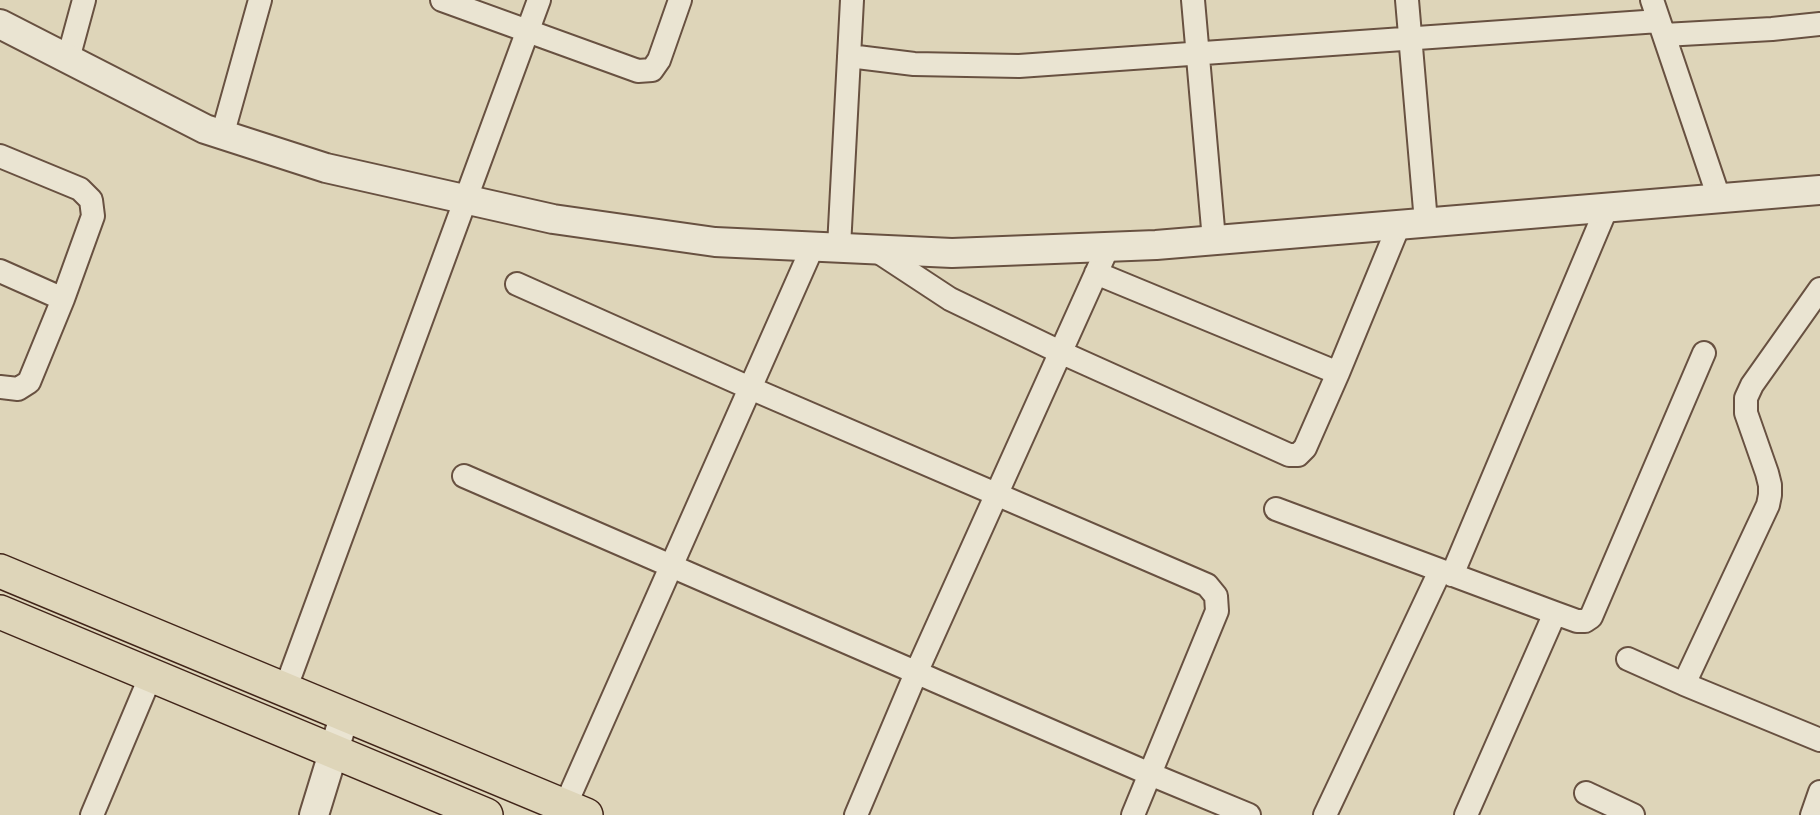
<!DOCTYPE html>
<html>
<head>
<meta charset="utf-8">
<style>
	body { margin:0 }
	canvas { display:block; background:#ded5b9 }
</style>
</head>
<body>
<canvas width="1820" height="815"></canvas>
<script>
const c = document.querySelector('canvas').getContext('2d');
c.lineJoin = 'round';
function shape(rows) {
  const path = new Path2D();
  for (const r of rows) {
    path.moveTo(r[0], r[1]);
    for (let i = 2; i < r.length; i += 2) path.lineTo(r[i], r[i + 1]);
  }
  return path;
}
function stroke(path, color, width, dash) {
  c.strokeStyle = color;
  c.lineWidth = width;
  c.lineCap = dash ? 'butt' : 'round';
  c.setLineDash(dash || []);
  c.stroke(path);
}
const minor = shape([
	[442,0,638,71,652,70,659,60,680,0],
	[1193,0,1214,240],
	[1407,0,1426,222],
	[1652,0,1719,198],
	[1664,35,1772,29,1820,24],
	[849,56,914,64,1019,66,1659,21],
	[68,59,84,0],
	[222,136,260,0],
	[0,156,80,189,91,200,93,216,63,299,29,382,18,389,0,387],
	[839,247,852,0],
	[874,249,950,299,1060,352,1289,455,1298,455,1305,448,1338,373,1399,225],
	[0,271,63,299],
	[1096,273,1338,373],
	[517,284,750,388,1207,585,1216,596,1217,611,1133,815],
	[464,476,1150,774,1249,815],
	[1276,509,1555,613,1577,621,1585,621,1591,617,1704,353],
	[1452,575,1607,207],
	[1628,659,1684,684,1820,740],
	[1684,684,1768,505,1770,495,1770,485,1767,473,1746,413,1746,398,1752,385,1820,289],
	[285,690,539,0],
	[1586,793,1633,815],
	[565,806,813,246],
	[92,815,151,675],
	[856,815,916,673,1108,247],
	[1325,815,1440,571],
	[1466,815,1555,613],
	[1812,815,1820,792]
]);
const tertiary = shape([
	[0,24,205,129,326,168,553,219,715,242,952,253,1156,245,1820,190],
	[314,815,345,714]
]);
const primary = shape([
	[0,571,586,815],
	[0,612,486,815]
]);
stroke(minor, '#685141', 26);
stroke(tertiary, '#685141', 32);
stroke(primary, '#412519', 36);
stroke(minor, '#eae4d2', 22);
stroke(tertiary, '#eae4d2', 28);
stroke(primary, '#ded5b9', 33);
</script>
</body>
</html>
